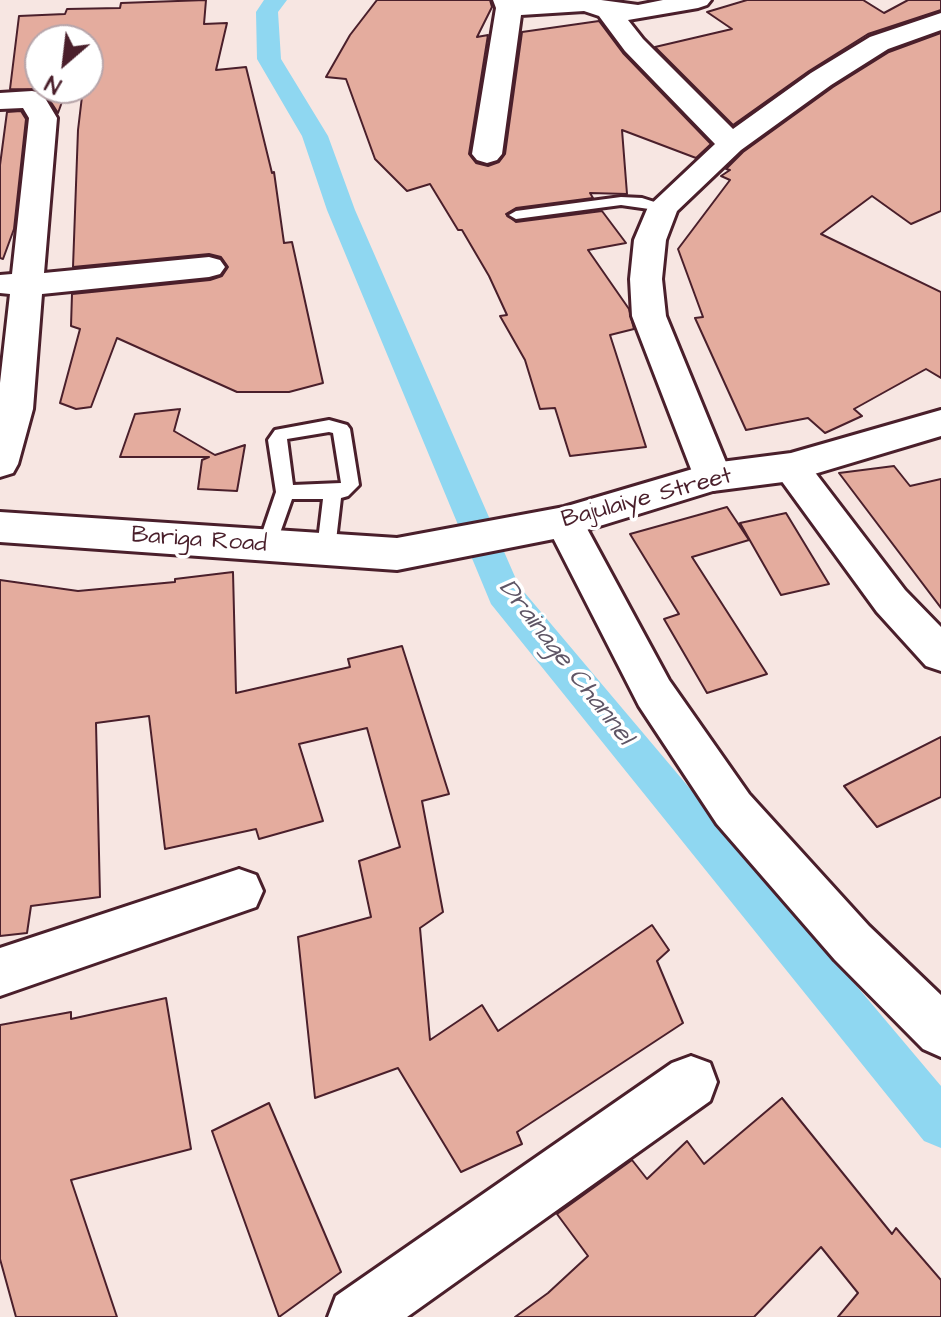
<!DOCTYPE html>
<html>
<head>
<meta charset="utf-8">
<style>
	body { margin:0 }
	#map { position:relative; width:941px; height:1317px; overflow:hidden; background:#f7e6e2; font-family:"Architects Daughter",sans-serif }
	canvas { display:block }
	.north { position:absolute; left:24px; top:24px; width:80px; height:80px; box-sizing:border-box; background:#fff; border:2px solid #b7a5aa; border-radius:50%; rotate:208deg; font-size:22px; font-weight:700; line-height:32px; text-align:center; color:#4a1f2b }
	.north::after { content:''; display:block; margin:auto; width:28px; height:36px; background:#4a1f2b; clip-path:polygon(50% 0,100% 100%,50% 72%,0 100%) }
</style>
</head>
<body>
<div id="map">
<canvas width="941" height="1317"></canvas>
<div class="north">N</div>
</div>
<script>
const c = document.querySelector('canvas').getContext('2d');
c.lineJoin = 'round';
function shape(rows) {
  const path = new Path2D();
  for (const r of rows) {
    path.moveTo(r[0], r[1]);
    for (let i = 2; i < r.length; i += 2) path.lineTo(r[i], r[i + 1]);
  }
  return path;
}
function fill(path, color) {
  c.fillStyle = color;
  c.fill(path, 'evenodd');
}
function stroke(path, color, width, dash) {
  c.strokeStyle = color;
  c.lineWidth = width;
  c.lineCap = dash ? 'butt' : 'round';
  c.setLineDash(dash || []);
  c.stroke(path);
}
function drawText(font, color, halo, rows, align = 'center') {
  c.font = font + ' "Architects Daughter",sans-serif';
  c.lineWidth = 7;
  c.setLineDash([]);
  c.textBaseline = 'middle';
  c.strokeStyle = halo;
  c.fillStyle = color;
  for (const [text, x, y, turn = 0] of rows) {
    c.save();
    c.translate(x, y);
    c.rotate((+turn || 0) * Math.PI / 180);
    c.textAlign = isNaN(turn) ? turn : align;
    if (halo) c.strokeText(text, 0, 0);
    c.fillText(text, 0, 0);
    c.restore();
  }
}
fill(shape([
	[264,0,287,0,278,12,281,59,328,136,355,210,519,586,941,1086,941,1148,924,1141,491,604,327,210,302,136,257,59,256,12,264,0]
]), '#8fd7f1');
const building = shape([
	[206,0,204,24,227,23,216,70,246,67,272,173,274,172,284,243,292,242,323,383,289,392,237,392,117,338,91,407,76,409,60,403,80,329,71,326,72,294,210,280,222,276,228,267,221,257,209,254,73,267,78,130,83,88,88,88,88,40,40,40,40,88,67,88,58,113,43,90,10,89,19,16,65,14,67,9,120,8,121,3,206,0],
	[377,0,490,0,492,7,477,37,488,35,469,154,476,163,488,166,499,162,505,154,522,32,599,21,623,53,711,144,696,158,622,130,627,194,590,193,593,198,516,208,506,214,516,222,602,211,626,243,588,250,629,309,634,329,610,335,646,447,570,456,555,408,540,409,525,360,500,316,507,315,489,276,462,230,458,230,430,184,407,191,375,159,346,79,326,77,350,35,377,0],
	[747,0,863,0,884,13,908,0,941,0,941,10,868,34,809,71,733,125,655,47,732,29,707,12,747,0],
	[941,33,941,211,911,224,872,196,821,234,941,292,941,378,926,369,854,409,862,416,825,433,808,418,746,430,695,318,703,317,678,249,730,180,721,176,730,170,726,169,743,152,833,87,889,52,941,33],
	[21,111,26,119,14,229,3,259,0,258,0,165,7,112,21,111],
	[180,409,174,431,215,455,245,445,237,491,198,489,202,460,209,457,120,457,135,414,180,409],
	[894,466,910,486,941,479,941,608,839,473,894,466],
	[727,507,749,540,692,557,767,674,707,693,664,619,679,614,630,534,727,507],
	[786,513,829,584,781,595,740,523,786,513],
	[233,572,236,693,350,667,348,659,402,646,449,794,422,801,443,912,420,928,430,1040,482,1005,498,1031,652,925,669,950,657,961,683,1023,517,1132,522,1144,461,1172,398,1068,315,1098,298,937,371,917,359,861,400,847,367,728,299,744,323,821,259,839,256,829,165,849,149,716,96,723,100,897,31,906,27,933,0,936,0,580,78,591,175,582,175,579,233,572],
	[941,737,941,797,877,827,844,786,941,737],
	[166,998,191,1149,71,1180,117,1317,16,1317,0,1259,0,1025,71,1012,71,1019,166,998],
	[782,1098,892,1234,896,1228,941,1280,941,1317,838,1317,858,1293,821,1247,754,1317,515,1317,548,1293,588,1256,557,1214,632,1160,647,1179,687,1141,704,1164,782,1098],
	[269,1103,341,1272,279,1317,212,1131,269,1103]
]);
fill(building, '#e4ac9e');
stroke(building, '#4a1f2b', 2);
const lane = shape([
	[621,197,642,198,670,207,663,211,621,205,516,219,509,215,516,211,621,197],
	[329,420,347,425,350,429,359,485,348,496,341,498,335,549,326,556,317,549,323,499,292,499,274,550,260,550,258,545,276,492,268,440,275,430,329,420],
	[329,432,333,433,341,483,293,485,287,439,329,432]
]);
const street = shape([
	[493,0,601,0,638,5,663,0,711,0,707,5,698,8,628,20,643,39,733,129,811,73,870,37,941,13,941,30,888,49,831,85,741,150,677,211,666,240,662,279,666,316,732,477,726,487,713,491,700,487,694,477,632,316,630,279,634,240,648,207,715,144,625,51,599,16,584,11,521,15,502,154,497,160,487,163,477,160,472,154,496,8,493,0],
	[32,91,42,93,57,118,44,273,209,257,220,260,225,267,220,274,209,277,42,294,33,409,18,464,13,473,0,477,0,383,10,294,0,293,0,275,12,274,29,118,23,108,0,109,0,93,32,91],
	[791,454,804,458,905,590,941,627,941,671,926,666,877,612,778,476,772,467,778,458,791,454],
	[564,508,578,512,669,680,749,794,869,926,941,995,941,1057,923,1049,835,960,717,824,639,706,545,522,550,512,564,508],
	[239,869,256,875,263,891,256,907,0,996,0,948,239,869],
	[691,1056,710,1063,717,1082,710,1101,407,1317,328,1317,336,1296,672,1063,691,1056]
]);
const secondary = shape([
	[941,410,941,436,791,481,713,491,564,537,397,570,0,542,0,512,397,538,564,507,713,463,791,453,941,410]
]);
stroke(lane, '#4a1f2b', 6);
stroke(street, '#4a1f2b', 6);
stroke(secondary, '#4a1f2b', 6);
fill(lane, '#fff');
fill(street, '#fff');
fill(secondary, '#fff');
drawText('24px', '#4a1f2b', '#fff', [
	["Bajulaiye Street",647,499,-15],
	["Bariga Road",199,541,4]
]);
drawText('italic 26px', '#5f5666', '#fff', [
	["Drainage Channel",565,663,52]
]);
</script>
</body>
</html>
